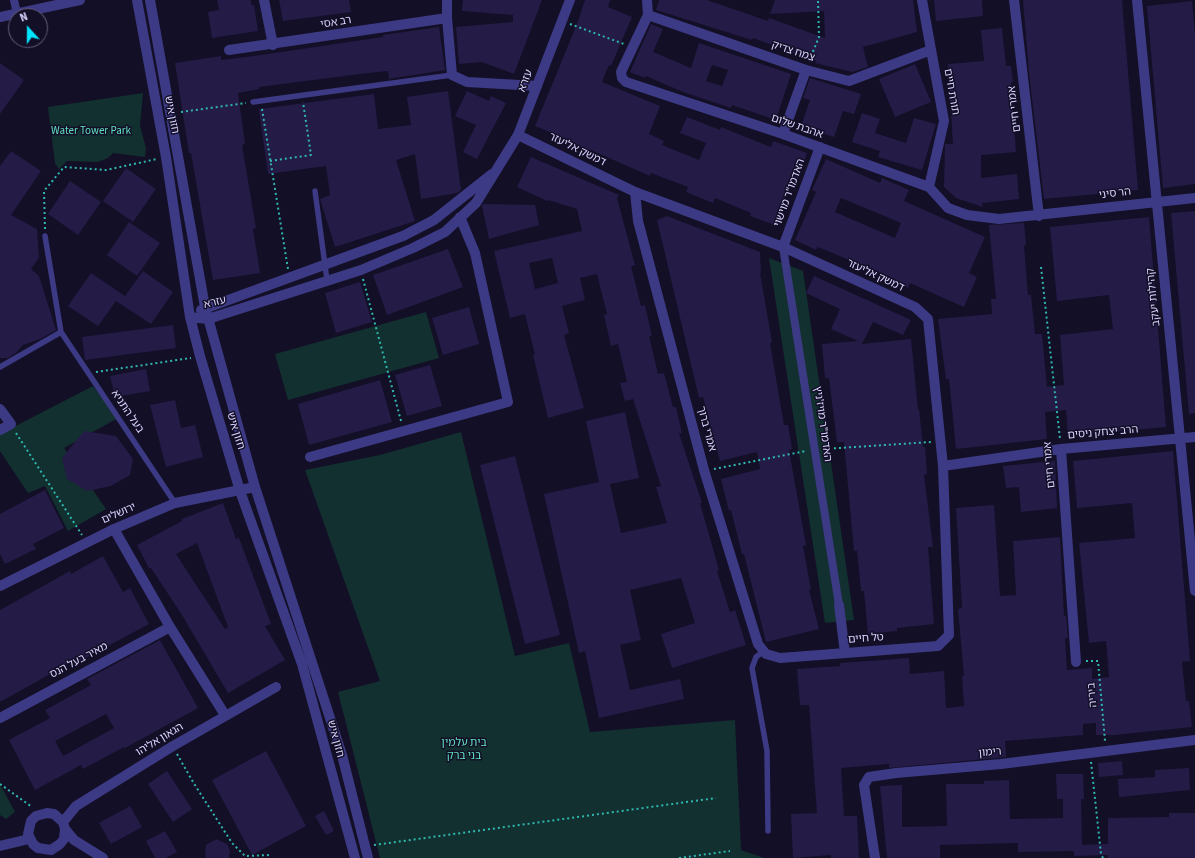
<!DOCTYPE html>
<html>
<head>
<meta charset="utf-8">
<style>
	body { margin:0 }
	#map { position:relative; width:1195px; height:858px; overflow:hidden; background:#130f26; font-family:"Source Sans 3",sans-serif }
	canvas { display:block }
	.north { position:absolute; left:8px; top:8px; width:40px; height:40px; box-sizing:border-box; background:#130f26; border:1px solid #625e7d; border-radius:50%; rotate:339deg; font-size:11px; font-weight:700; line-height:16px; text-align:center; color:#d9d4ff }
	.north::after { content:''; display:block; margin:auto; width:14px; height:18px; background:#00e5ff; clip-path:polygon(50% 0,100% 100%,50% 72%,0 100%) }
</style>
</head>
<body>
<div id="map">
<canvas width="1195" height="858"></canvas>
<div class="north">N</div>
</div>
<script>
const c = document.querySelector('canvas').getContext('2d');
c.lineJoin = 'round';
function fill(path, color) {
  c.fillStyle = color;
  c.fill(path, 'evenodd');
}
function shape(rows) {
  const path = new Path2D();
  for (const r of rows) {
    path.moveTo(r[0], r[1]);
    for (let i = 2; i < r.length; i += 2) path.lineTo(r[i], r[i + 1]);
  }
  return path;
}
function stroke(path, color, width, dash) {
  c.strokeStyle = color;
  c.lineWidth = width;
  c.lineCap = dash ? 'butt' : 'round';
  c.setLineDash(dash || []);
  c.stroke(path);
}
function drawText(font, color, halo, rows, align = 'center') {
  c.font = font + ' "Source Sans 3","Noto Sans Hebrew",sans-serif';
  c.lineWidth = 3;
  c.setLineDash([]);
  c.textBaseline = 'middle';
  c.strokeStyle = halo;
  c.fillStyle = color;
  for (const [text, x, y, turn = 0] of rows) {
    c.save();
    c.translate(x, y);
    c.rotate((+turn || 0) * Math.PI / 180);
    c.textAlign = isNaN(turn) ? turn : align;
    if (halo) c.strokeText(text, 0, 0);
    c.fillText(text, 0, 0);
    c.restore();
  }
}
fill(shape([
	[143,93,140,126,146,148,145,157,113,153,108,158,98,162,67,161,59,169,55,163,48,107],
	[769,258,803,271,854,620,825,623],
	[426,312,439,358,288,400,275,354],
	[93,386,118,418,64,448,106,509,68,531,45,486,28,493,0,451,0,434],
	[461,432,515,656,569,643,590,732,735,720,741,850,764,858,380,858,338,692,380,681,305,470,380,455],
	[0,784,15,812,6,819,0,815]
]), '#12302f');
fill(shape([
	[217,0,251,0,251,5,254,5,258,31,212,38,208,12,219,10],
	[279,0,349,0,351,12,283,21],
	[463,0,542,0,514,74,482,62,459,64,456,27,513,22,513,15,462,11],
	[585,0,610,0,608,7,632,17,611,66,609,65,602,82,660,106,649,134,664,141,662,145,699,160,706,143,680,133,687,117,720,130,721,127,771,147,773,141,807,153,797,181,791,179,775,225,750,216,751,213,715,198,713,203,686,192,688,187,651,173,650,176,591,150,590,153,567,144,569,140,535,126,577,24],
	[659,0,707,0,768,21,769,18,825,38,824,11,770,14,775,0,913,0,917,32,863,47,868,67,852,72,815,63,816,61,753,38,752,40,656,10],
	[934,0,982,0,983,16,936,21],
	[1023,0,1122,0,1138,190,1044,199,1029,73],
	[1192,1,1195,35,1195,184,1163,188,1147,6],
	[651,24,663,29,653,52,691,68,699,43,791,74,776,120,732,105,731,108,683,92,646,76,645,78,630,72],
	[712,65,728,70,722,86,706,81],
	[439,27,445,70,389,79,388,71,360,74,259,87,259,89,238,93,245,144,242,145,256,228,253,229,260,273,213,280,191,153,189,153,175,63,221,56,221,60,254,56,383,37,383,35],
	[1002,28,1006,66,1011,66,1013,82,1011,82,1016,152,981,155,981,178,1017,174,1019,199,982,203,983,207,956,198,944,187,945,144,953,144,948,64,984,61,981,30],
	[0,63,24,80,0,114],
	[915,64,931,102,895,117,879,79],
	[810,78,861,94,854,114,843,111,834,137,801,126,810,100,803,98],
	[448,91,461,190,457,193,421,199,415,154,396,160,415,221,335,247,320,199,330,195,326,166,268,174,259,109,374,94,378,129,411,125,407,97],
	[467,91,489,101,491,96,506,103,477,159,463,152,476,125,455,116],
	[862,113,880,119,875,133,906,143,914,118,936,124,922,170,878,157,880,151,852,142],
	[11,151,41,171,11,215,37,229,39,258,31,269,39,276,56,330,40,339,23,345,16,353,8,358,0,358,0,166],
	[531,157,619,195,617,198,635,265,631,266,641,306,645,305,652,336,649,336,658,374,664,373,673,407,676,407,682,433,679,433,702,503,700,503,719,570,717,571,730,612,735,610,746,645,672,668,661,634,695,623,681,578,630,590,641,640,620,645,630,690,680,679,684,699,599,718,585,651,579,653,544,494,599,482,586,421,625,412,639,478,610,484,621,533,667,523,656,487,661,486,633,399,625,401,620,383,627,382,618,344,611,346,604,315,607,314,597,274,580,278,585,300,562,306,569,333,564,335,584,408,548,418,533,355,535,355,525,314,510,318,494,251,582,231,577,209,548,200,547,201,517,187],
	[552,258,558,283,535,289,529,263],
	[826,159,880,183,882,178,909,190,904,201,985,237,969,273,977,277,964,307,910,283,908,288,884,277,885,275,818,247,816,250,795,240,816,192,812,190],
	[841,198,901,223,895,238,835,212],
	[126,168,156,189,133,222,103,201],
	[70,181,101,202,78,235,48,214],
	[483,204,535,205,539,225,489,239,482,206],
	[1195,211,1195,413,1189,414,1171,213],
	[667,216,760,252,761,273,760,273,772,342,770,343,784,425,788,425,792,449,789,450,806,545,803,546,811,590,809,590,819,629,766,642,744,554,742,554,731,510,729,511,721,479,760,469,757,452,720,461,703,397,699,398,657,220],
	[1149,217,1166,427,1068,436,1066,410,1045,412,1047,439,956,449,949,379,946,379,938,319,992,314,991,299,996,299,989,225,1024,223,1026,245,1024,246,1028,295,1031,295,1035,334,1042,334,1047,387,1064,385,1060,335,1113,329,1109,295,1057,301,1050,227],
	[129,222,160,243,137,276,107,255],
	[448,249,463,287,387,315,373,275],
	[143,271,173,292,151,324,116,301,98,326,68,306,91,273,125,296],
	[814,276,911,320,903,335,873,322,862,344,911,339,918,410,919,409,923,447,925,447,927,474,924,475,933,547,928,547,934,624,897,628,897,631,868,634,864,591,861,591,857,551,854,551,844,442,837,442,829,378,825,378,822,344,858,341,831,329,840,309,806,293],
	[360,282,372,322,336,333,325,293],
	[469,307,479,344,443,355,432,318],
	[173,325,176,348,85,360,82,337],
	[430,365,442,406,407,416,395,375],
	[146,369,150,391,115,397,110,376],
	[380,380,392,422,309,445,298,404],
	[175,400,181,428,195,425,203,457,166,467,150,405],
	[84,431,116,436,133,459,130,475,111,486,87,491,67,479,62,458],
	[1173,451,1190,661,1182,662,1186,701,1189,701,1192,727,1115,735,1096,735,1096,723,1083,724,1083,735,1005,741,1006,757,889,768,889,764,841,768,844,816,857,816,859,858,831,858,831,855,793,858,791,814,817,813,809,705,800,705,797,669,840,666,840,663,909,658,910,674,944,671,946,708,964,706,962,676,964,676,958,609,962,608,956,508,994,505,1000,596,1016,595,1013,541,1060,537,1064,616,1066,616,1068,638,1065,638,1067,670,1092,668,1092,679,1109,677,1106,641,1089,643,1079,543,1135,538,1132,503,1077,508,1073,461],
	[515,456,560,635,525,644,480,465],
	[1055,461,1057,508,1021,512,1019,487,1006,488,1003,466],
	[45,490,64,528,33,544,36,549,5,564,0,554,0,514],
	[223,503,236,539,239,538,271,624,265,626,285,660,228,693,182,615,151,568,149,568,137,545,182,521,182,519],
	[197,543,228,627,225,629,176,554],
	[103,556,123,592,130,588,149,624,80,661,79,658,0,702,0,610,70,571,71,574],
	[160,640,198,708,125,748,124,747,83,769,81,765,35,790,9,740,50,718,45,710,91,685,87,679],
	[106,714,114,728,63,756,55,741],
	[266,751,306,826,252,855,212,780],
	[1122,761,1123,775,1099,777,1098,763],
	[1189,768,1190,790,1119,797,1118,779,1155,777,1155,770],
	[167,771,192,809,173,822,148,784],
	[1056,774,1083,774,1084,799,1081,799,1082,845,1108,844,1108,818,1169,817,1169,813,1195,813,1195,858,1108,858,1108,855,1074,856,1074,851,1018,852,1018,843,940,845,940,858,887,858,880,786,902,785,902,827,947,826,946,784,984,784,984,781,1009,780,1010,819,1063,818,1063,799,1057,799],
	[130,806,142,827,111,844,99,823],
	[324,811,334,831,326,835,315,816],
	[165,831,177,852,166,858,155,858,146,841],
	[216,839,227,844,230,851,229,858,206,858,205,853,206,845]
]), '#241b47');
stroke(shape([
	[570,24,624,44],
	[809,61,819,37,818,0],
	[262,109,288,269],
	[181,112,246,103],
	[270,161,311,155,303,102],
	[45,229,44,191,64,167,106,170,157,159],
	[1041,267,1060,439],
	[363,279,401,421],
	[96,372,191,358],
	[16,433,82,535],
	[824,449,931,442],
	[714,469,806,451],
	[1086,661,1098,661,1105,741],
	[177,754,193,782,232,843,245,856,272,855],
	[1091,762,1101,854,1103,858],
	[0,784,32,807],
	[374,845,716,798],
	[679,858,730,851]
]), '#2fb8b0', 2, [2, 3]);
stroke(shape([
	[253,102,452,75],
	[315,191,327,280],
	[45,236,61,332,175,503],
	[0,367,61,332],
	[764,651,756,657,752,668,767,751,768,831]
]), '#3d3a85', 5.5);
stroke(shape([
	[14,0,17,13],
	[783,247,839,605]
]), '#3d3a85', 8);
stroke(shape([
	[264,0,273,45],
	[447,0,447,18,452,75,467,82,537,86],
	[647,0,648,15,621,72,622,78,626,82,783,134,929,187,948,208,967,215,999,219,1195,198],
	[922,0,944,121,929,187],
	[1014,0,1039,216],
	[1137,0,1195,591],
	[648,15,806,70,849,81,931,50],
	[0,17,80,0],
	[229,50,447,18],
	[783,134,806,70],
	[518,135,635,192,783,247,915,307,928,319,943,466,949,635,938,646,780,658,766,654,758,644,704,470,638,221,635,192],
	[783,247,820,147],
	[0,409,11,424,0,430],
	[1061,449,1076,662],
	[310,457,508,402,475,253,460,217],
	[943,466,1061,449,1195,437],
	[114,529,170,627,225,715],
	[839,605,845,653],
	[0,718,170,627],
	[63,822,76,806,173,746,276,687],
	[65,829,64,839,60,844,51,850,38,848,33,844,28,834,31,821,36,816,47,813,54,814,63,822,65,829,74,840,103,858],
	[0,846,29,839],
	[875,858,864,785,869,777,896,773,1001,764,1195,740]
]), '#3d3a85', 10);
stroke(shape([
	[137,0,166,157,190,317,200,356,240,491,302,664,355,858],
	[150,0,205,307,255,487,342,755,368,858],
	[201,310,403,236,434,220,492,174],
	[190,317,208,319,361,270,413,248,445,232,476,203,518,135,570,0],
	[0,586,114,529,175,503,255,487]
]), '#3d3a85', 10);
drawText('11px', '#d9d4ff', '#130f26', [
	["רב אסי",336,23,-9],
	["צמח צדיק",793,52,18],
	["עזרא",526,81,-69],
	["תורת חיים",951,92,80],
	["אמרי חיים",1015,109,-97],
	["חזון איש",171,115,79],
	["אהבת שלום",797,127,19],
	["דמשק אליעזר",577,150,26],
	["האדמו\"ר מוישוי",790,193,-70],
	["הר סיני",1115,194,-7],
	["דמשק אליעזר",875,276,25],
	["קהילות יעקב",1154,297,-96],
	["עזרא",215,303,-13],
	["בעל התניא",127,412,56],
	["האדמו\"ר מויז'ניץ",822,424,82],
	["אמרי ברוך",706,429,75],
	["חזון איש",235,431,73],
	["הרב יצחק ניסים",1103,433,-5],
	["אמרי חיים",1050,465,-95],
	["ירושלים",119,514,-24],
	["טל חיים",866,639,-4],
	["מאיר בעל הנס",79,661,-28],
	["ביריה",1093,695,-95],
	["חזון איש",335,739,75],
	["הגאון אליהו",160,740,-31],
	["רימון",990,753,-5]
]);
drawText('11px', '#5fe0c0', '#130f26', [
	["Water Tower Park",91,132],
	["בית עלמין",464,744],
	["בני ברק",464,757]
]);
</script>
</body>
</html>
